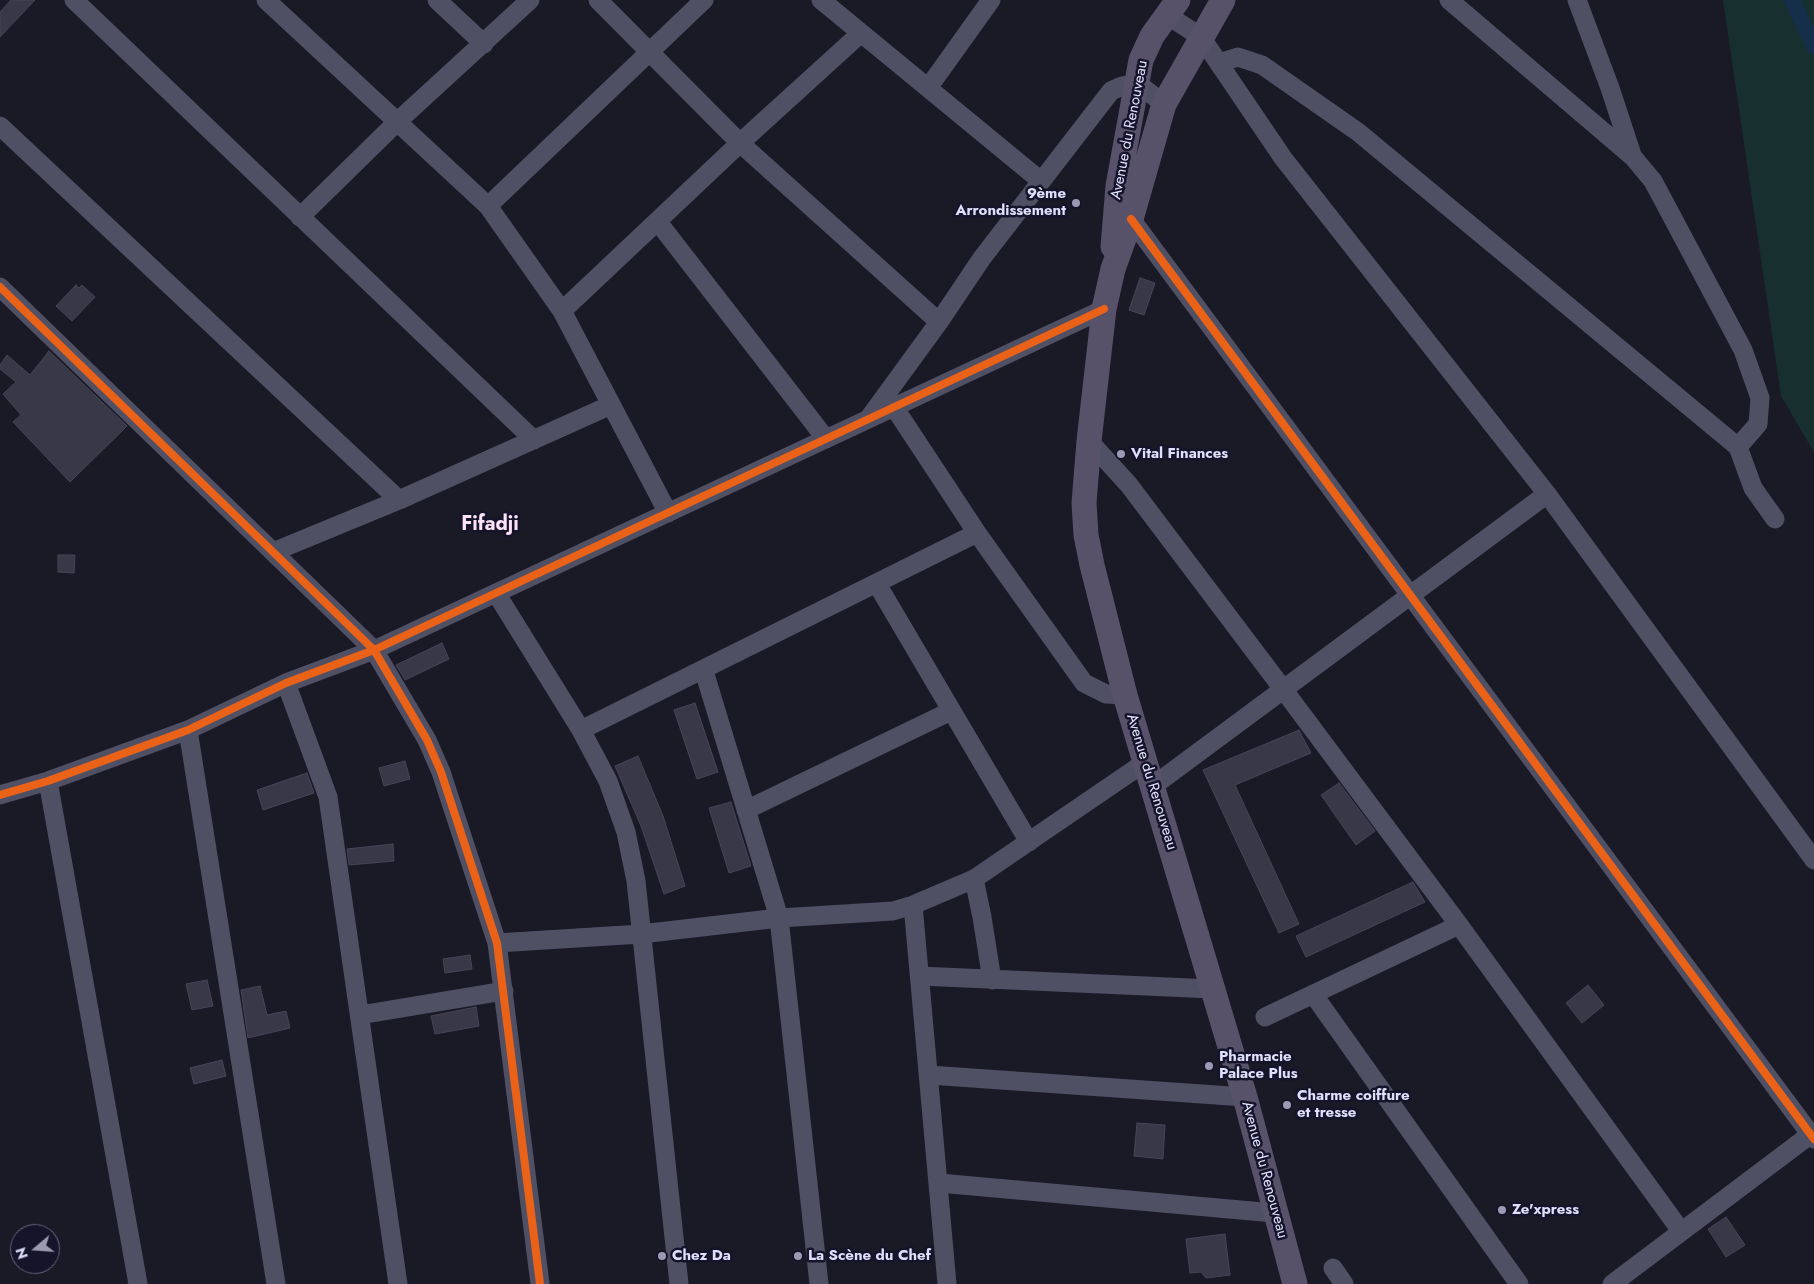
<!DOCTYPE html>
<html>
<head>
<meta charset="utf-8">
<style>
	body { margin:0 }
	#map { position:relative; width:1814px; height:1284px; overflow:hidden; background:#1a1926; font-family:Jost,sans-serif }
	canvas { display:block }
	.north { position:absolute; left:10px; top:1224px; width:50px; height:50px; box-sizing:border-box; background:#15142b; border:1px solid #66667f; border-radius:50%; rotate:252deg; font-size:14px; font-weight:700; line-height:20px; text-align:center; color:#e0e0fd }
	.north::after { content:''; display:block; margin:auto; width:18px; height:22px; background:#9b9ab2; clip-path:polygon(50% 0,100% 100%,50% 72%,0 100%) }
</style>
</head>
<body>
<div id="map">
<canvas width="1814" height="1284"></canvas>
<div class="north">N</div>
</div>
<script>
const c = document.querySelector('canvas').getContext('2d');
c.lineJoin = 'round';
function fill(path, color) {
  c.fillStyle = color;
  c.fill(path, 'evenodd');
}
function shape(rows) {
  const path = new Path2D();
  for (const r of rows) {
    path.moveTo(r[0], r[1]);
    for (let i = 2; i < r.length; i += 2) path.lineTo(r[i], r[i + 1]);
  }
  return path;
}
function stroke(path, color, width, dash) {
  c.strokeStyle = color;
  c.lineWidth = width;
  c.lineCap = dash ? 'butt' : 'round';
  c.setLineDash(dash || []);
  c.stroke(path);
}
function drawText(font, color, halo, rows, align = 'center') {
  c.font = font + ' Jost,sans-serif';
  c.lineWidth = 5;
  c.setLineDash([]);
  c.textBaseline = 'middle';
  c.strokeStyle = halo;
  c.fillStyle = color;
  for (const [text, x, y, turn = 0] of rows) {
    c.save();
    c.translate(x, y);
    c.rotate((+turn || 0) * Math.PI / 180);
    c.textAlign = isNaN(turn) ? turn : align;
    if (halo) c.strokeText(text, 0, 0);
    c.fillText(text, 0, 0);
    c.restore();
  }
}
fill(shape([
	[1723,0,1814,0,1814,452,1781,396]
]), '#17302f');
stroke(shape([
	[1792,0,1814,46]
]), '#152e4a', 16);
const building = shape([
	[11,0,35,0,0,37,0,12,11,0],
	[1140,278,1155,283,1144,315,1129,310,1140,278],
	[76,285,79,288,82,285,95,297,72,321,56,306,76,285],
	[49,351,127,426,70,482,13,422,21,415,3,394,16,382,0,369,0,365,7,355,30,375,49,351],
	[58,555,75,555,74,573,58,572,58,555],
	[442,643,449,659,405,680,396,665,442,643],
	[695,703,718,772,697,779,674,710,695,703],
	[1299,730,1311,753,1235,785,1299,924,1279,933,1203,770,1299,730],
	[638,756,663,816,685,886,664,894,641,826,615,766,638,756],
	[405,761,410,779,384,786,379,768,405,761],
	[307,773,314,793,263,810,257,790,307,773],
	[1339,783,1375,831,1356,845,1321,795,1339,783],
	[731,802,751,866,729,873,709,808,731,802],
	[393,844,394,861,349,865,347,849,393,844],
	[1413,882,1425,902,1306,957,1296,936,1413,882],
	[470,955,472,969,445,973,443,959,470,955],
	[207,980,213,1006,192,1010,186,984,207,980],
	[1588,985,1604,1005,1582,1023,1566,1003,1588,985],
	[260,986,267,1015,286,1011,290,1028,248,1038,241,990,260,986],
	[476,1007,479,1026,435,1034,431,1016,476,1007],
	[222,1060,226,1076,194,1084,190,1068,222,1060],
	[1137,1123,1165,1125,1163,1159,1134,1156,1137,1123],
	[1726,1217,1745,1245,1726,1257,1708,1229,1726,1217],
	[1225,1234,1230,1275,1206,1278,1201,1272,1190,1273,1186,1239,1225,1234]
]);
fill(building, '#393847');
stroke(building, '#474458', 1);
stroke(shape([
	[74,0,534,440],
	[266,0,488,206,562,311,668,513],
	[437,0,484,44],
	[598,0,740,143,939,322],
	[821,0,1041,181],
	[1449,0,1633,157,1653,181,1743,350,1760,398,1758,424,1738,447],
	[1577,0,1610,88,1632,155],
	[1167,15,1201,37,1283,158,1547,494,1814,860],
	[1219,63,1238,57,1262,65,1358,132,1738,447,1753,488,1775,519],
	[928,88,991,0],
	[0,126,399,500],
	[488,206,704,0],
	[300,217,397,122,530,0],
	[1131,219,1814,1139],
	[658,222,826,439],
	[0,287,374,650,427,740,441,772,497,943,540,1284],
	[562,311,740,143,861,33],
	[894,407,977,533,1084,683,1106,694,1125,695],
	[869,418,939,322,982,258,1111,91,1122,86,1137,83,1164,104],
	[1089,441,1129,485,1283,689,1459,925,1681,1231],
	[273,552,399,500,611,405],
	[877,584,1029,842],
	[496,593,581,730,608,781,626,832,636,881,679,1284],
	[704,671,779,918,819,1284],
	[286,683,328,797,398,1284],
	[188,730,276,1284],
	[581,730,977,533],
	[48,781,138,1284],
	[1153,786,1547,494],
	[0,795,48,781,188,730,286,683,374,650,1104,309],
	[746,810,951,711],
	[974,879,982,917,992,980],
	[913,905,947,1284],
	[497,943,641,934,779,918,893,911,913,905,974,879,1144,763],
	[920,976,1213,989],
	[1313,994,1519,1284],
	[360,1015,504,991],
	[1265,1017,1459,925],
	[929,1075,1245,1097],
	[939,1183,1274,1213],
	[1333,1268,1344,1284],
	[1612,1284,1811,1134]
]), '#505065', 19);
stroke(shape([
	[1223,0,1164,104,1131,219,1113,269,1104,309,1089,441,1084,503,1086,535,1092,565,1125,695,1245,1097,1295,1284],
	[1113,247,1118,186,1141,60,1152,36,1178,0]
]), '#57516a', 25);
stroke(shape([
	[1131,219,1814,1139],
	[0,287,374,650,427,740,441,772,497,943,540,1284],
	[0,795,48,781,188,730,286,683,374,650,1104,309]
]), '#ea6118', 8);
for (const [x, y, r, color] of [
	[1076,203,5,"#9b9ab2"],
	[1121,454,5,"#9b9ab2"],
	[1209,1066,5,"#9b9ab2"],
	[1287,1105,5,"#9b9ab2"],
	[1502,1210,5,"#9b9ab2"],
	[662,1256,5,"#9b9ab2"],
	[798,1256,5,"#9b9ab2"]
]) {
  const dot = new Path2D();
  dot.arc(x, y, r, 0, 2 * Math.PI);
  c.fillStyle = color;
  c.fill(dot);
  stroke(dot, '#15142b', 2);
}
drawText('15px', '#e0e0fd', '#15142b', [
	["Avenue du Renouveau",1130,130,-79],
	["Avenue du Renouveau",1151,782,73],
	["Avenue du Renouveau",1264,1170,75]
]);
drawText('bold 15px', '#e0e0fd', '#15142b', [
	["9ème",1066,194,"right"],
	["Arrondissement",1066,211,"right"],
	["Vital Finances",1131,454],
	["Pharmacie",1219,1057],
	["Palace Plus",1219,1074],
	["Charme coiffure",1297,1096],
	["et tresse",1297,1113],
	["Ze'xpress",1512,1210],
	["Chez Da",672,1256],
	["La Scène du Chef",808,1256]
], 'left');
drawText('bold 20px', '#fde2f6', '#15142b', [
	["Fifadji",490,525]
]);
</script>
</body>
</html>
